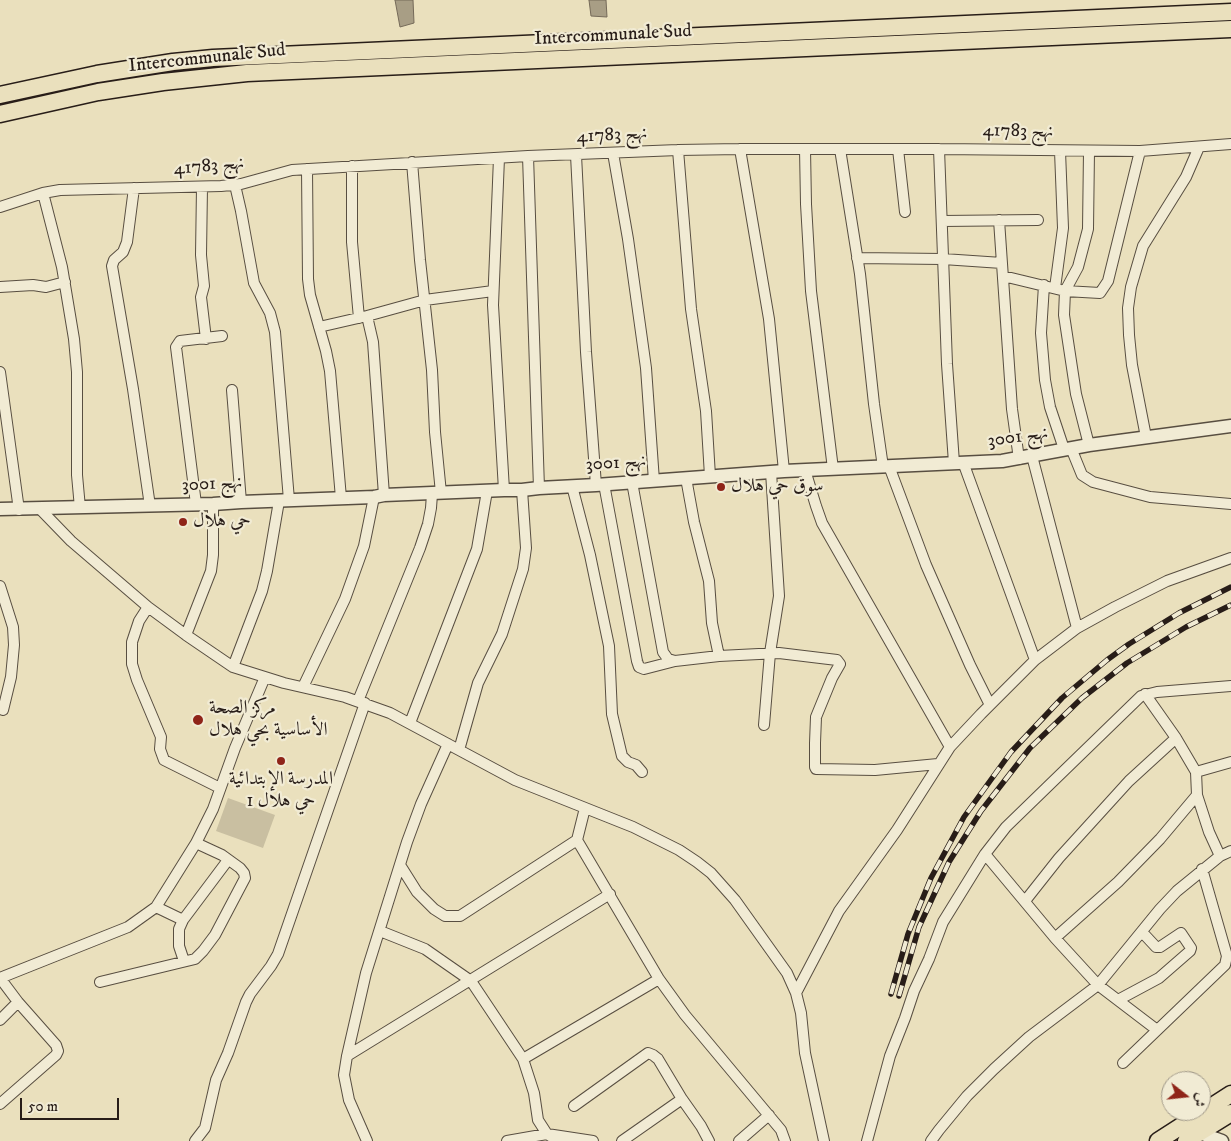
<!DOCTYPE html>
<html>
<head>
<meta charset="utf-8">
<style>
	body { margin:0 }
	#map { position:relative; width:1231px; height:1141px; overflow:hidden; background:#eae0bd; font-family:"IM FELL DW Pica",Amiri,serif }
	canvas { display:block }
	.north { position:absolute; left:1161px; top:1071px; width:50px; height:50px; box-sizing:border-box; background:#f1ebd4; border:1px solid #a19989; border-radius:50%; rotate:106deg; font-size:14px; font-weight:700; line-height:20px; text-align:center; color:#281d18 }
	.north::after { content:''; display:block; margin:auto; width:18px; height:22px; background:#8f2418; clip-path:polygon(50% 0,100% 100%,50% 72%,0 100%) }
	.scale { position:absolute; left:20px; top:1098px; width:99px; height:22px; box-sizing:border-box; border:2px solid #281d18; border-top:0; padding-left:6px; font-size:15px; line-height:18px; white-space:nowrap; color:#281d18; -webkit-text-stroke:4px #f1ebd4; paint-order:stroke }
</style>
</head>
<body>
<div id="map">
<canvas width="1231" height="1141"></canvas>
<div class="north">ش</div>
<div class="scale">50 m</div>
</div>
<script>
const c = document.querySelector('canvas').getContext('2d');
c.lineJoin = 'round';
function fill(path, color) {
  c.fillStyle = color;
  c.fill(path, 'evenodd');
}
function shape(rows) {
  const path = new Path2D();
  for (const r of rows) {
    path.moveTo(r[0], r[1]);
    for (let i = 2; i < r.length; i += 2) path.lineTo(r[i], r[i + 1]);
  }
  return path;
}
function stroke(path, color, width, dash) {
  c.strokeStyle = color;
  c.lineWidth = width;
  c.lineCap = dash ? 'butt' : 'round';
  c.setLineDash(dash || []);
  c.stroke(path);
}
function drawText(font, color, halo, rows, align = 'center') {
  c.font = font + ' "IM FELL DW Pica",Amiri,serif';
  c.lineWidth = 4.5;
  c.setLineDash([]);
  c.textBaseline = 'middle';
  c.strokeStyle = halo;
  c.fillStyle = color;
  for (const [text, x, y, turn = 0] of rows) {
    c.save();
    c.translate(x, y);
    c.rotate((+turn || 0) * Math.PI / 180);
    c.textAlign = isNaN(turn) ? turn : align;
    if (halo) c.strokeText(text, 0, 0);
    c.fillText(text, 0, 0);
    c.restore();
  }
}
fill(shape([
	[228,798,275,815,263,848,216,831]
]), '#c9bfa1');
const water = shape([
	[395,0,413,0,414,23,400,27,395,0],
	[589,0,606,0,607,17,591,16,589,0]
]);
fill(water, '#a89e85');
stroke(water, '#756a59', 1);
const minor = shape([
	[740,149,769,319,784,471],
	[805,149,806,204,811,291,833,469],
	[840,149,860,274,874,404,883,467],
	[898,149,905,212],
	[939,149,947,364,954,463],
	[678,150,691,309,706,411,710,476],
	[613,153,628,239,646,368,654,481],
	[576,155,586,352,596,485],
	[528,156,539,488],
	[499,158,493,305,504,490],
	[412,162,420,260,432,370,435,432,441,493],
	[352,166,352,242,359,318],
	[307,169,308,279,310,295,326,351,330,371,341,498],
	[235,185,241,211,254,283,270,313,275,332,289,500],
	[202,187,201,255,204,286,201,297,206,339],
	[134,188,127,242,123,252,114,260,112,266,133,389,150,506],
	[43,193,62,267,74,339,77,372,77,475,80,508],
	[0,207,43,193,60,190,221,186,241,184,292,170,528,156,678,150,740,149,939,149,1140,151,1231,144],
	[999,220,1012,409,1019,459],
	[942,221,1038,220],
	[857,258,943,259,1002,263],
	[1003,276,1065,291,1100,293,1108,281,1140,151],
	[1044,285,1041,333,1045,380,1050,407,1064,449],
	[0,287,33,285,46,287,65,282],
	[1055,288,1063,228,1060,151],
	[367,316,425,300,493,291],
	[319,327,367,316,373,342,384,495],
	[0,372,19,510],
	[232,390,241,502],
	[1146,437,1132,365,1129,335,1128,308,1131,287,1143,246,1186,177,1199,147],
	[1089,445,1076,394,1064,315,1065,291,1078,267,1088,229,1089,151],
	[1071,448,1082,475,1093,482,1150,497,1231,504],
	[1032,456,1077,628],
	[963,462,1035,660],
	[889,466,926,565,970,665,990,705],
	[805,470,816,506,822,523,950,747],
	[686,478,694,522,709,581,712,623,719,656],
	[632,482,663,652,668,659,675,661,719,656,779,653,837,660,840,664,832,678,816,717,815,743,815,767,816,769,875,770,938,764],
	[604,484,637,661,639,667,644,669,675,661],
	[572,486,590,555,609,646,612,714,622,756,628,762,636,765,642,772],
	[196,504,176,347,180,341,222,336],
	[40,509,71,541,148,607,186,635,233,667,284,683,345,697,390,713,515,780,633,827,679,850,697,862,711,873,735,900,787,973,796,993,801,1013,805,1053,824,1141],
	[0,586,13,627,14,645,11,677,3,710],
	[148,607,139,621,132,642,132,664,137,680,161,737,160,749,164,760,220,788],
	[186,635,211,571,213,555,213,504],
	[233,667,262,591,267,571,279,501],
	[303,687,345,599,364,546,374,497],
	[1145,694,1176,738,1196,772,1197,795,1209,832,1220,856],
	[358,701,420,548,428,524,431,508,432,494],
	[410,723,477,549,487,491],
	[764,725,770,653,779,596,771,472],
	[459,750,478,683,502,634,523,569,526,548,522,490],
	[1196,772,1231,762],
	[577,840,659,979,685,1015,781,1130,785,1141],
	[985,854,1055,938,1098,985,1157,1030],
	[400,865,417,892,434,909,445,916,460,916,577,840,585,808],
	[1025,901,1059,858,1129,781,1176,738],
	[156,907,183,920],
	[380,931,425,949,471,981,523,1059,534,1093,538,1120,547,1134,558,1141],
	[1055,938,1118,882,1160,839,1197,795],
	[184,961,179,946,179,929,183,920,228,860],
	[0,978,128,927,156,907,196,843],
	[0,978,18,1002,56,1045,58,1051,56,1055,0,1104],
	[100,982,195,959,203,951,215,935,245,878,244,873,240,868,222,855,196,843,213,809,235,748,265,677],
	[796,993,839,911,897,830,950,747,981,714,1035,660,1077,628,1115,607,1167,581,1231,558],
	[1118,1000,1159,978,1190,951,1191,948,1181,933,1160,947,1156,947,1142,932],
	[0,1020,18,1002],
	[347,1056,610,894],
	[523,1059,659,979],
	[1123,1063,1225,965,1227,956,1202,869],
	[574,1106,648,1053,653,1055,658,1059,682,1099],
	[195,1141,205,1128,216,1080,228,1053,246,1002,250,994,271,966,278,954,365,703],
	[367,1141,349,1100,344,1075,347,1056,366,973,407,842,421,804,448,744],
	[507,1141,547,1134,593,1141],
	[622,1141,682,1099,701,1126,709,1141],
	[739,1141,769,1115],
	[867,1141,890,1056,905,1018,914,991,929,959,943,922,985,854,1006,827,1141,696,1157,692,1231,686],
	[931,1141,939,1130,967,1096,994,1069,1029,1037,1098,985,1160,909,1177,891,1220,856,1231,851]
]);
const tertiary = shape([
	[0,509,213,504,241,502,374,497,384,495,504,490,522,490,539,488,596,485,784,471,1002,461,1089,445,1231,426],
	[1194,1131,1222,1141]
]);
const primary = shape([
	[1158,1141,1231,1094],
	[1186,1141,1231,1113]
]);
const trunk = shape([
	[0,95,97,74,173,62,213,58,1231,12],
	[0,114,98,92,163,82,247,73,1231,29]
]);
stroke(minor, '#584e41', 12);
stroke(tertiary, '#584e41', 15);
stroke(primary, '#281d18', 19);
stroke(trunk, '#281d18', 19);
stroke(minor, '#f1ebd4', 10);
stroke(tertiary, '#f1ebd4', 12);
stroke(primary, '#eae0bd', 16);
stroke(trunk, '#eae0bd', 16);
const rail = shape([
	[891,994,908,934,931,878,964,817,1011,752,1062,698,1107,660,1129,644,1179,613,1231,587],
	[899,996,919,927,949,862,981,811,1030,748,1082,698,1127,663,1186,627,1231,605]
]);
stroke(rail, '#281d18', 5.5);
stroke(rail, '#f1ebd4', 4, [11]);
for (const [x, y, r, color] of [
	[721,487,5,"#8f2418"],
	[183,522,5,"#8f2418"],
	[198,720,6,"#8f2418"],
	[281,761,5,"#8f2418"]
]) {
  const dot = new Path2D();
  dot.arc(x, y, r, 0, 2 * Math.PI);
  c.fillStyle = color;
  c.fill(dot);
  stroke(dot, '#f1ebd4', 2);
}
drawText('19px', '#281d18', '#f1ebd4', [
	["Intercommunale Sud",613,36,-3],
	["Intercommunale Sud",207,59,-6],
	["نهج 41783",1018,132,1],
	["نهج 41783",612,136,-3],
	["نهج 41783",209,167,-5],
	["نهج 3001",1018,438,-8],
	["نهج 3001",616,464,-4],
	["نهج 3001",212,485,-3]
]);
drawText('19px', '#281d18', '#f1ebd4', [
	["سوق حي هلال",731,487],
	["حي هلال",193,522],
	["مركز الصحة",209,709],
	["الأساسية بحي هلال",209,731],
	["المدرسة الإبتدائية",281,780,"center"],
	["حي هلال 1",281,802,"center"]
], 'left');
</script>
</body>
</html>
